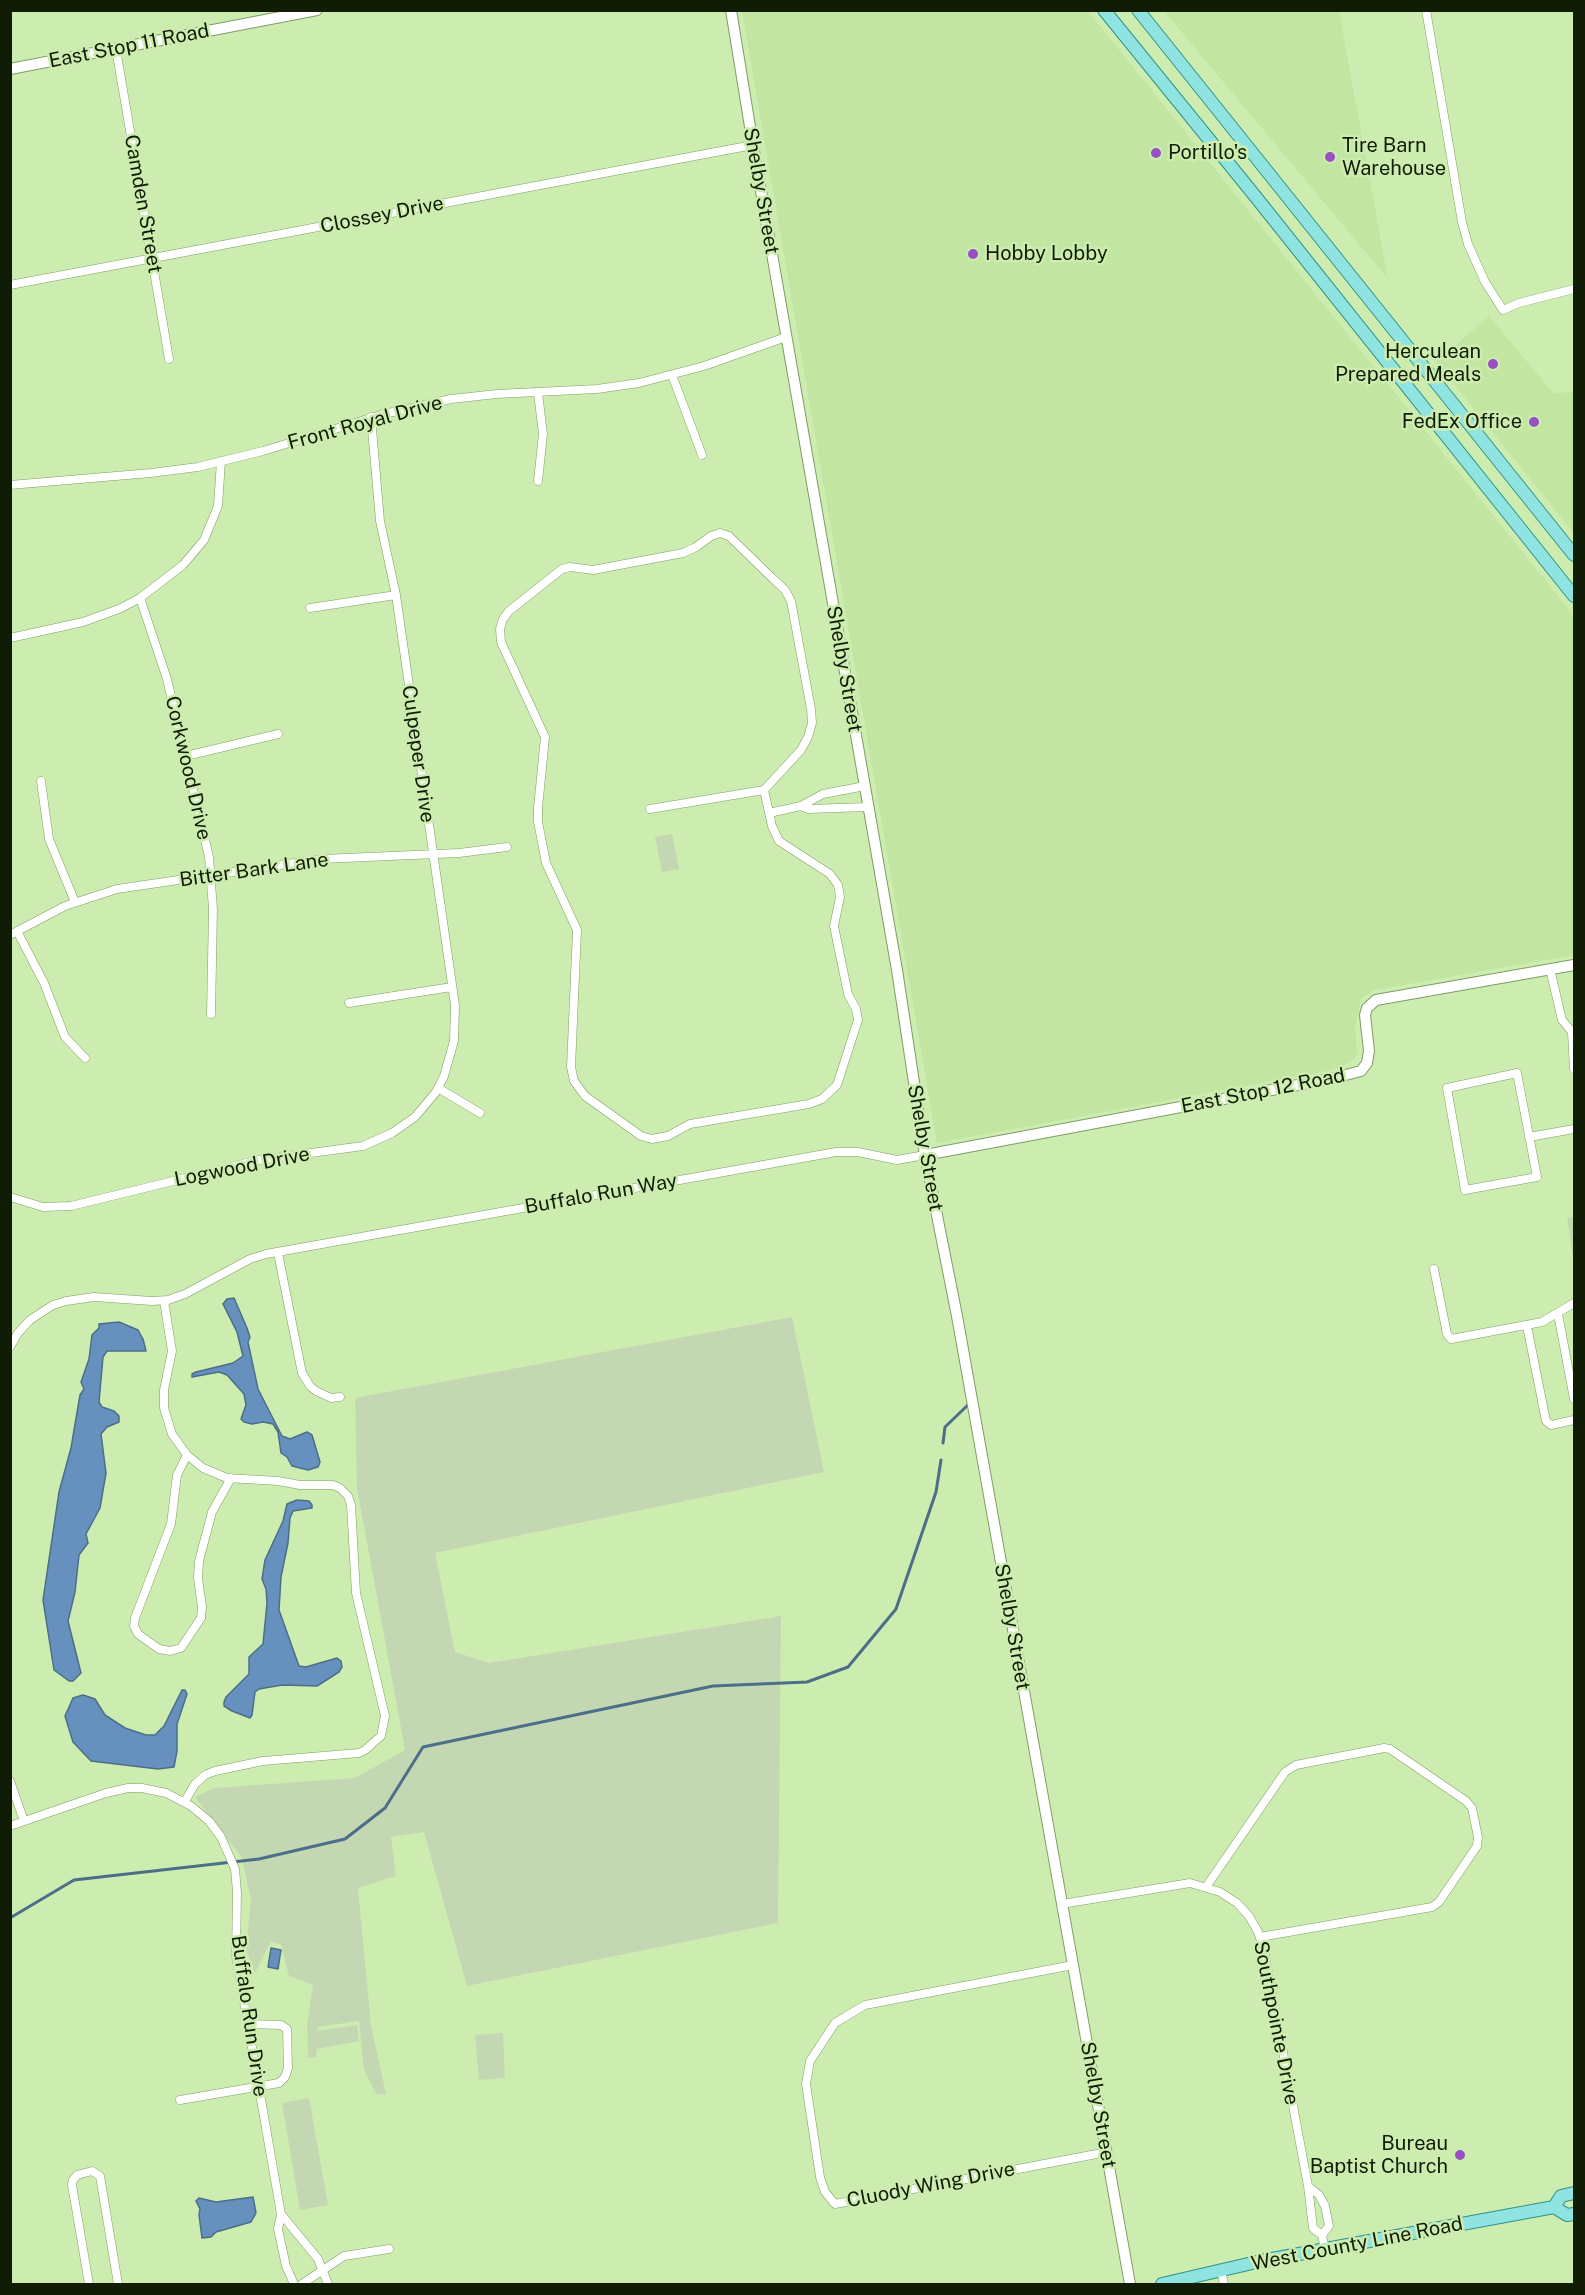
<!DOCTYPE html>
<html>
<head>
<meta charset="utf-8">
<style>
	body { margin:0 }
	#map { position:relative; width:1585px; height:2295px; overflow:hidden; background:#cdedb0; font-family:"Public Sans",sans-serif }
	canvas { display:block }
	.frame { position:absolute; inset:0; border:12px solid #111c06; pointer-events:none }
</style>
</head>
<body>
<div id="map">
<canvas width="1585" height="2295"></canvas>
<div class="frame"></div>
</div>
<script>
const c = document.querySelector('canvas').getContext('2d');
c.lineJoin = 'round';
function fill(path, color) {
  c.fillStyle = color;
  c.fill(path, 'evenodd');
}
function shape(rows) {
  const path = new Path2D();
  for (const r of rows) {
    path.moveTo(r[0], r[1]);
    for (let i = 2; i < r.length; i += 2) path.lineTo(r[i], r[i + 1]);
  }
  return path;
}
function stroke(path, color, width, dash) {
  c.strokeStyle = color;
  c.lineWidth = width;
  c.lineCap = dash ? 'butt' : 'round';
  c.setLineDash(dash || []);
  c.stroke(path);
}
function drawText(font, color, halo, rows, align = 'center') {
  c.font = font + ' "Public Sans",sans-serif';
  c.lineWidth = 5;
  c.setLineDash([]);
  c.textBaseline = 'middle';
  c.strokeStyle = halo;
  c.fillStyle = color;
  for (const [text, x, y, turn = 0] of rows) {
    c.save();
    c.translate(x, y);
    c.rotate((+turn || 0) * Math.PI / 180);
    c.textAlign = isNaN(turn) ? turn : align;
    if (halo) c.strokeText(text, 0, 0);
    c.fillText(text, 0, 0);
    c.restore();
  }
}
fill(shape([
	[742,11,1088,11,1574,616,1574,955,1375,990,1361,998,1355,1027,1357,1052,1354,1059,1344,1065,1327,1071,937,1143],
	[1164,11,1339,11,1388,279],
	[1489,316,1554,394,1574,391,1574,533,1436,362]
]), '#c2e5a1');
fill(shape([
	[672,834,679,869,662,872,655,837],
	[1574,1217,1574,1256,1573,1256,1567,1218],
	[792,1317,824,1472,435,1553,455,1652,489,1663,781,1616,778,1923,467,1986,424,1832,391,1837,396,1876,358,1888,371,2025,386,2094,377,2095,364,2070,359,2021,317,2027,318,2031,357,2025,359,2041,317,2049,316,2057,308,2058,307,2025,313,1985,289,1976,281,1945,271,1941,255,1973,246,1950,251,1900,242,1858,195,1797,215,1788,355,1778,405,1750,357,1488,355,1398],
	[503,2033,505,2078,479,2080,475,2035],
	[309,2098,328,2205,300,2210,282,2103]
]), '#c3d7b2');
const water = shape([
	[234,1298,247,1328,250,1337,248,1342,258,1389,282,1436,290,1439,307,1432,312,1435,320,1462,318,1467,308,1470,292,1466,287,1457,281,1453,278,1432,273,1424,263,1422,252,1424,244,1422,241,1419,246,1405,244,1394,227,1375,219,1372,192,1377,192,1374,196,1372,233,1363,243,1356,237,1332,223,1304,227,1299,234,1298],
	[119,1322,138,1330,143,1339,146,1351,107,1351,103,1357,99,1402,102,1407,114,1411,119,1416,119,1422,107,1427,101,1434,106,1473,100,1508,86,1534,88,1543,79,1555,75,1592,68,1621,81,1673,73,1681,69,1681,54,1670,43,1600,59,1492,71,1448,80,1395,84,1389,81,1382,89,1359,92,1335,99,1328,99,1324,119,1322],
	[297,1500,309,1501,312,1505,312,1508,293,1511,290,1518,288,1543,281,1577,279,1610,299,1666,306,1667,337,1658,341,1661,342,1667,339,1672,317,1686,282,1685,259,1689,255,1692,252,1715,250,1718,232,1711,224,1706,224,1702,226,1697,249,1674,249,1657,263,1644,267,1603,266,1589,262,1579,265,1560,283,1521,287,1504,297,1500],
	[182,1690,185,1690,187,1694,177,1724,177,1751,174,1767,158,1769,91,1761,73,1742,65,1716,73,1698,83,1695,95,1699,105,1715,125,1728,146,1735,155,1735,164,1726,182,1690],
	[271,1948,281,1950,278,1969,268,1967,271,1948],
	[253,2197,256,2213,251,2222,216,2232,211,2237,202,2238,199,2215,200,2209,196,2201,199,2198,216,2202,253,2197]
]);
fill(water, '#6691be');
stroke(water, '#4c6e87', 1.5);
stroke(shape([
	[943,1443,945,1427,970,1403],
	[10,1918,74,1880,259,1859,345,1839,385,1808,423,1747,713,1686,807,1682,848,1667,896,1609,936,1492,941,1460]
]), '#4c6e87', 3);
const street = shape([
	[1426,10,1462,222,1468,244,1485,282,1503,310,1519,303,1574,289],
	[116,49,169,359],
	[10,285,753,145],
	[672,375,702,455],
	[538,393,543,434,538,481],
	[10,485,151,473,198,467,263,451,384,414,451,399,497,394,597,389,639,383,704,366,786,337],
	[720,533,729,536,767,573,785,590,791,601,811,709,812,723,808,737,801,750,764,790,772,826,779,841,830,874,838,885,840,897,834,926,848,994,856,1009,858,1020,837,1085,822,1099,809,1104,690,1124,668,1136,652,1139,641,1136,585,1096,574,1081,571,1067,577,930,546,863,538,822,538,808,545,737,501,642,500,629,503,619,509,611,562,569,570,567,593,570,683,553,696,547,711,536,720,533],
	[140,598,167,679,209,857,213,909,211,1014],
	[310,608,396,595],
	[10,638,83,622,119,609,140,598,183,565,204,540,218,506,221,461],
	[186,756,278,734],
	[41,781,49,839,75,902],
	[865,786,823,794,801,806,808,809,868,807],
	[650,809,764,790],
	[769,813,801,806],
	[17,931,44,983,65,1037,85,1058],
	[10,935,65,906,117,889,322,859,459,853,507,847],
	[1550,969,1562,1020,1572,1032,1574,1069],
	[349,1003,452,987],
	[1517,1073,1537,1177,1465,1190,1447,1088,1517,1073],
	[438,1088,480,1113],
	[1529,1137,1574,1129],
	[10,1197,43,1207,71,1206,259,1160,363,1146,392,1133,415,1117,436,1092,444,1076,454,1041,455,1005,396,595,380,521,371,417],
	[278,1253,302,1373,310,1386,316,1391,331,1398,340,1397],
	[1434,1269,1447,1334,1451,1339,1542,1322,1574,1303],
	[164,1301,172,1351,164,1390,164,1408,172,1434,187,1455,203,1468,227,1478,278,1481,300,1485,333,1485,340,1488,348,1496,351,1505,356,1593,385,1716,381,1736,365,1750,359,1753,263,1761,215,1771,205,1775,195,1784,185,1801],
	[1558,1314,1574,1399],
	[1527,1326,1546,1421,1551,1425,1574,1420],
	[10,1347,18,1333,30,1320,53,1305,66,1301,94,1297,152,1301,168,1300,185,1294,250,1259,266,1254,836,1152,858,1152,897,1160,925,1155],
	[187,1455,177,1475,171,1524,135,1618,134,1626,138,1634,159,1649,170,1651,181,1648,201,1618,202,1607,198,1578,199,1561,212,1512,231,1478],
	[10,1781,24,1821],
	[10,1826,106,1793,128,1788,142,1788,166,1793,191,1806,209,1821,221,1837,235,1869,237,1892,236,1956,281,2214,278,2229,286,2266,294,2284],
	[1206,1887,1285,1772,1296,1765,1384,1748,1390,1749,1466,1801,1472,1808,1478,1837,1477,1846,1439,1902,1432,1907,1260,1937],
	[1062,1904,1190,1883,1220,1892,1237,1903,1249,1916,1258,1932,1264,1950,1308,2186,1313,2228,1322,2235,1325,2250],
	[1073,1965,865,2005,835,2023,810,2061,806,2084,820,2177,825,2192,835,2204,1107,2152],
	[180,2100,279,2083,285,2077,288,2068,287,2029,281,2025,248,2024],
	[1308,2186,1319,2195,1325,2206,1329,2226,1322,2235],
	[281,2214,318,2259,328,2284],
	[1221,2270,1224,2284],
	[89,2284,72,2185,73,2180,77,2175,92,2171,100,2176,118,2284],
	[302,2284,344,2256,389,2249]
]);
const secondary = shape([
	[731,10,753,145,897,970,925,1155,957,1316,1130,2284],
	[10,69,317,10],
	[925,1155,1330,1079,1361,1071,1367,1063,1369,1051,1365,1015,1367,1008,1376,1000,1574,965]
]);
const primary = shape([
	[1104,10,1255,196,1574,596],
	[1138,10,1574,555],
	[1554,2207,1561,2196,1574,2193],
	[1162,2284,1261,2261,1554,2207,1567,2215,1574,2214]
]);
stroke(street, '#7f9d64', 9);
stroke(secondary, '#7f9d64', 12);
stroke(primary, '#329286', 14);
stroke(street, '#fff', 8);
stroke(secondary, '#fff', 10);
stroke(primary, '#8fe3e0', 12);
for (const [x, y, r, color] of [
	[1156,153,6,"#974fc2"],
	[1330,157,6,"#974fc2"],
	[973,254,6,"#974fc2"],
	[1493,364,6,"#974fc2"],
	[1534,422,6,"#974fc2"],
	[1460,2155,6,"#974fc2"]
]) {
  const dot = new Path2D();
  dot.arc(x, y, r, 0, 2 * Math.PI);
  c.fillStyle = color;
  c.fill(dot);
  stroke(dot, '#cdedb0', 2);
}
drawText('20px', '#111c06', '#cdedb0', [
	["East Stop 11 Road",129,46,-11],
	["Shelby Street",761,191,80],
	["Camden Street",143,204,80],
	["Clossey Drive",382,215,-11],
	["Front Royal Drive",365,423,-15],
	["Shelby Street",844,669,80],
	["Culpeper Drive",418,754,82],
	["Corkwood Drive",188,768,77],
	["Bitter Bark Lane",254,870,-8],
	["East Stop 12 Road",1263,1091,-11],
	["Shelby Street",925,1148,80],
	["Logwood Drive",242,1167,-11],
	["Buffalo Run Way",601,1194,-10],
	["Shelby Street",1012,1627,80],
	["Buffalo Run Drive",249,2016,82],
	["Southpointe Drive",1276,2023,79],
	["Shelby Street",1098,2105,80],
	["Cluody Wing Drive",931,2185,-11],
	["West County Line Road",1357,2244,-11]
]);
drawText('20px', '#111c06', '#cdedb0', [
	["Tire Barn",1342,146],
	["Warehouse",1342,169],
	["Portillo's",1168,153],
	["Hobby Lobby",985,254],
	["Herculean",1481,352,"right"],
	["Prepared Meals",1481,375,"right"],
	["FedEx Office",1522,422,"right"],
	["Bureau",1448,2144,"right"],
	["Baptist Church",1448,2167,"right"]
], 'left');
</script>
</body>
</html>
